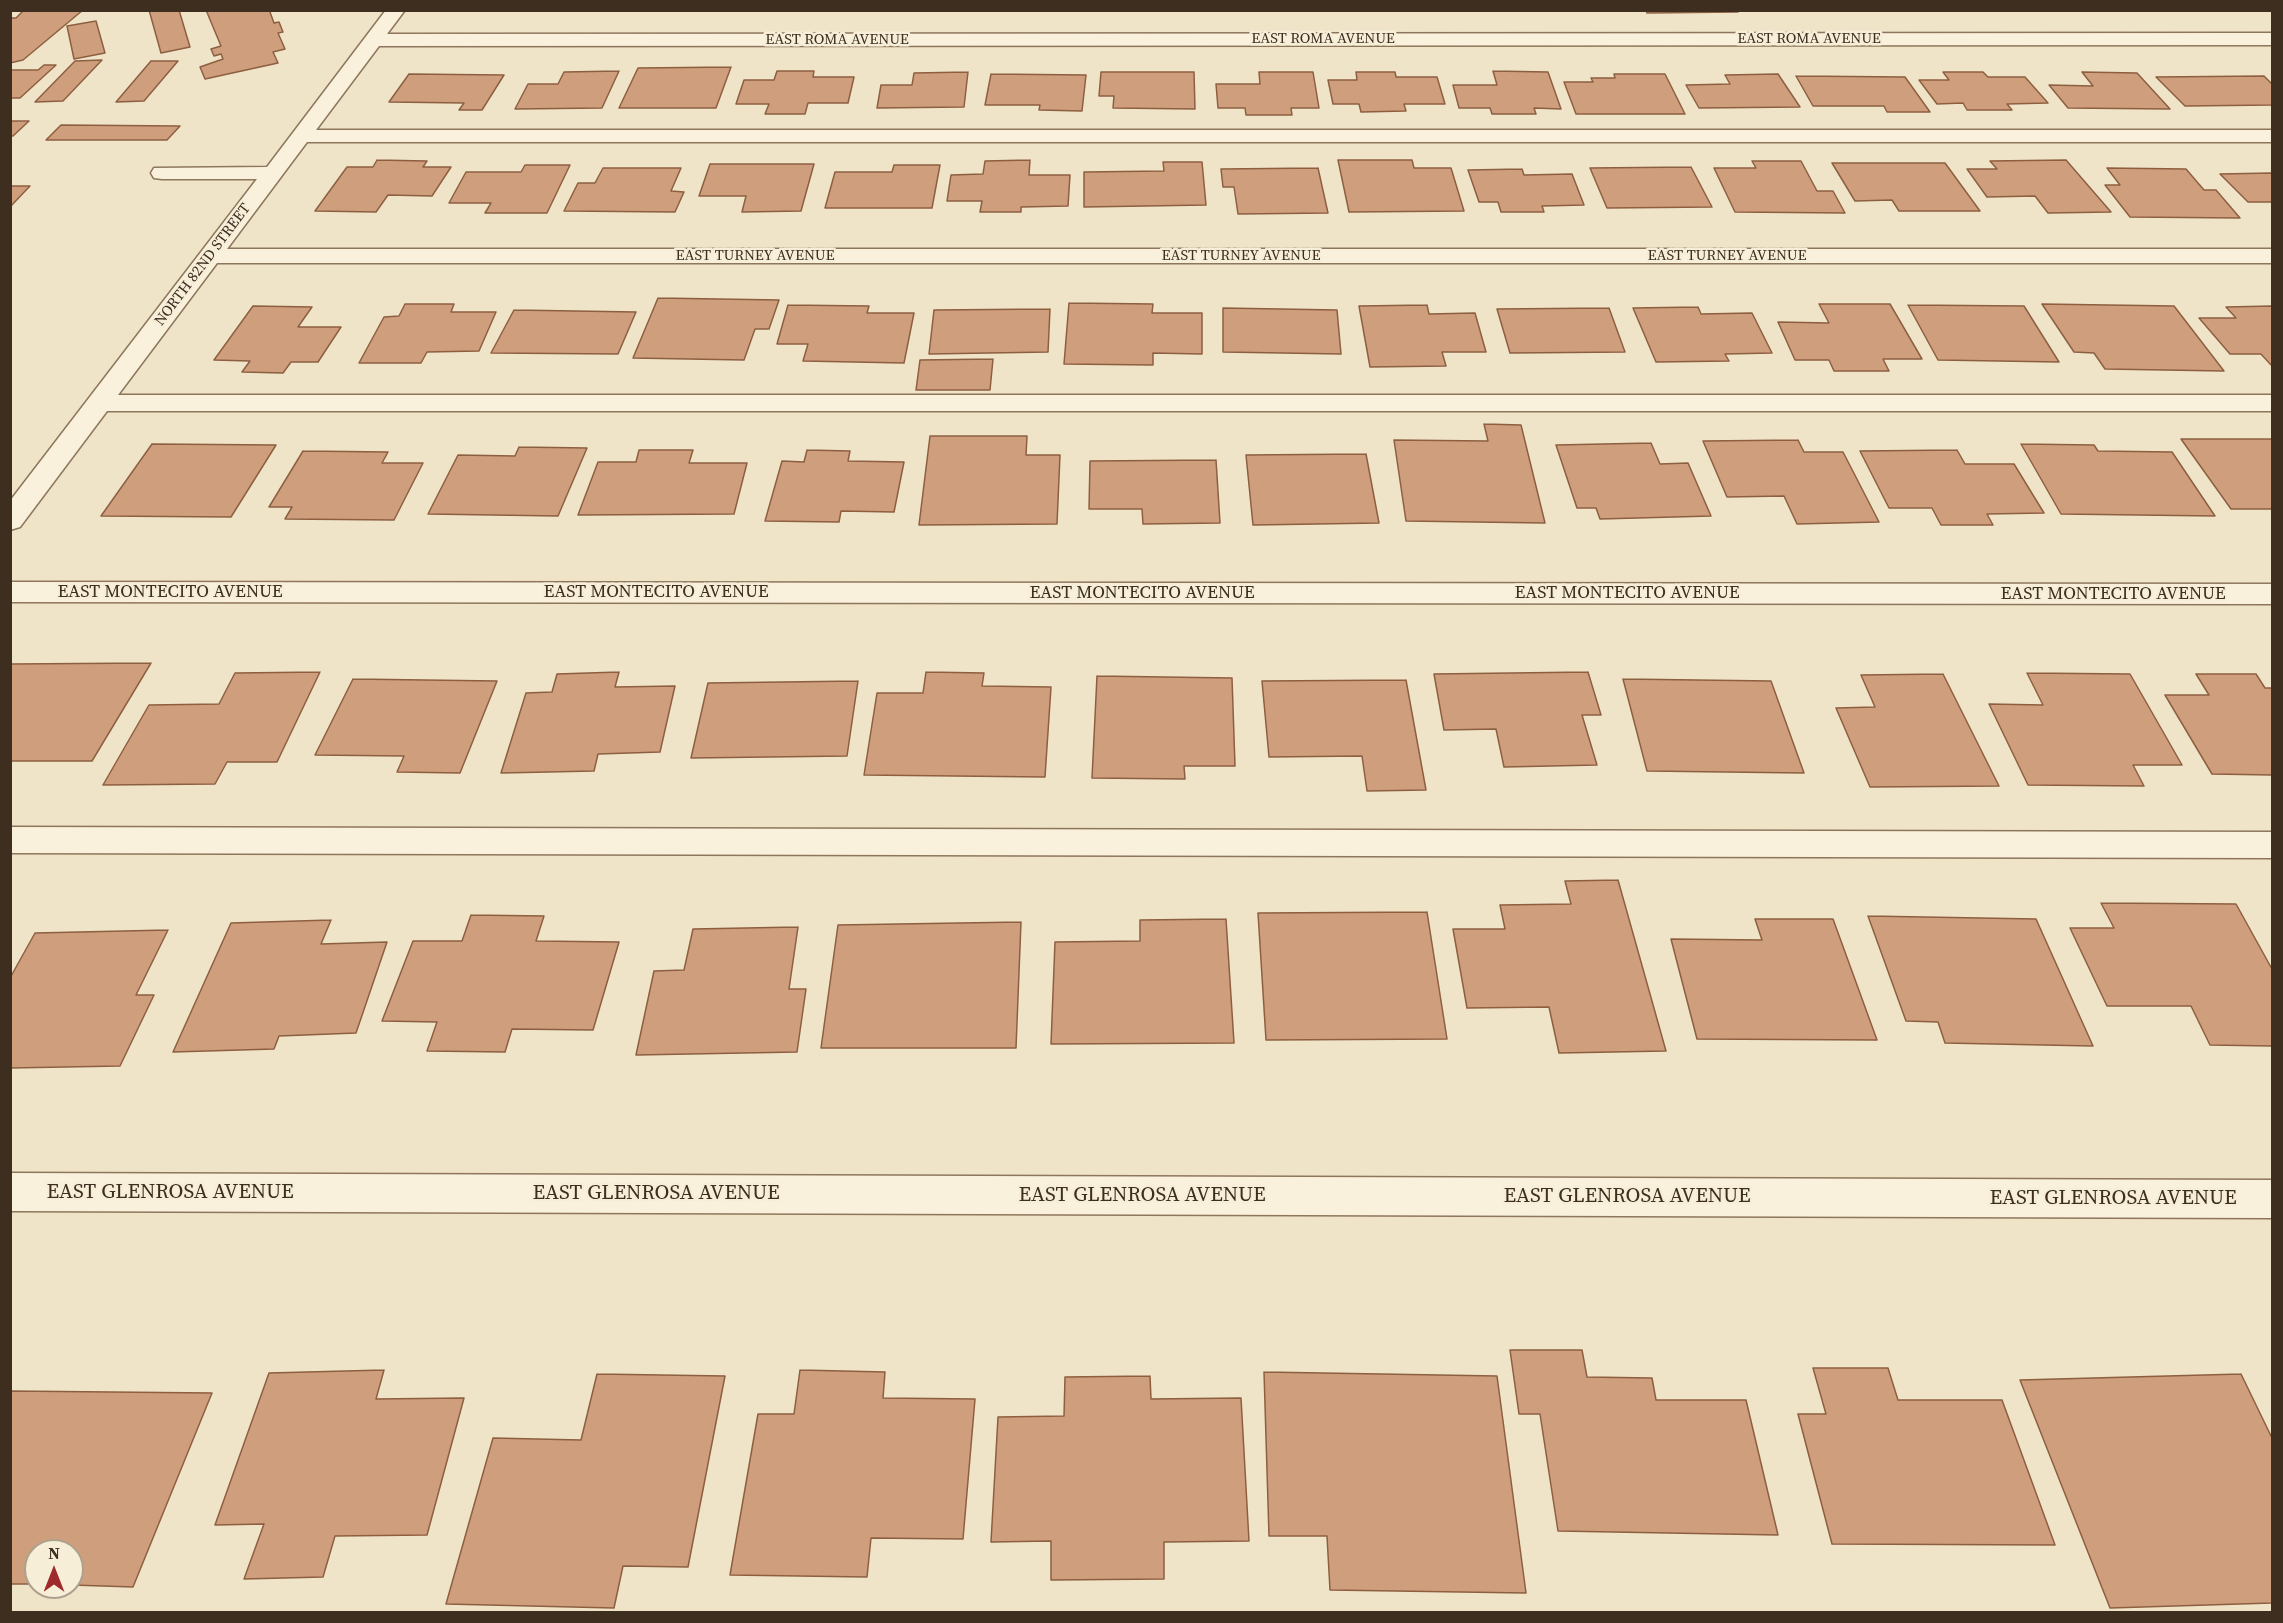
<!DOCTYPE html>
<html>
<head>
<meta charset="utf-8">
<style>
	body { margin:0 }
	#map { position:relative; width:2283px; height:1623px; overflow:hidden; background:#f0e4c8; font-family:"Source Serif 4",serif }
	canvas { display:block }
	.frame { position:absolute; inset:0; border:12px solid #3d2e20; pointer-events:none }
	.north { position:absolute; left:24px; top:1539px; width:60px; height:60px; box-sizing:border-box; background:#f7eed8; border:2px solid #ada18e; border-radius:50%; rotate:0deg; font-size:16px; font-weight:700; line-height:24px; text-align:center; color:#3d2e20 }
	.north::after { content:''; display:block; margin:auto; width:21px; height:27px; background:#9e2a2b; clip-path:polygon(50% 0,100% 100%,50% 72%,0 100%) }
</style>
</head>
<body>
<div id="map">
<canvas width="2283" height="1623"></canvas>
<div class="frame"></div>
<div class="north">N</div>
</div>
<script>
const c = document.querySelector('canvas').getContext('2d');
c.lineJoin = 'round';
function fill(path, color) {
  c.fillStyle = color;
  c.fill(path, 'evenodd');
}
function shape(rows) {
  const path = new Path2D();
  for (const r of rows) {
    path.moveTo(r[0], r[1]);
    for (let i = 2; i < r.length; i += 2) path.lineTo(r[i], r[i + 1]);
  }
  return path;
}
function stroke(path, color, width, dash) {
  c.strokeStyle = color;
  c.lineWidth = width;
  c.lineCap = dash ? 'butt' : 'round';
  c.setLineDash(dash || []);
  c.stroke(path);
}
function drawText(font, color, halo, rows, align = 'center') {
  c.font = font + ' "Source Serif 4",serif';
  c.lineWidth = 5;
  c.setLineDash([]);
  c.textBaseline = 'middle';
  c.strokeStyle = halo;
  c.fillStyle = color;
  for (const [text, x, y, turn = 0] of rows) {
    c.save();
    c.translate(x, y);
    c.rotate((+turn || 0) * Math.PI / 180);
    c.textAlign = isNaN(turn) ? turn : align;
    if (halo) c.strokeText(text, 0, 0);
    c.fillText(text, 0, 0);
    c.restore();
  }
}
const building = shape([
	[24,10,83,10,23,60,10,63,10,18,16,18,24,10],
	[149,10,179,10,190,47,161,53,149,10],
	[206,10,273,10,270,12,274,23,279,22,283,32,278,33,285,49,273,52,278,63,205,79,200,67,223,59,221,54,214,56,211,49,221,46,206,10],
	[1646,10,1738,10,1738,12,1647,13,1646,10],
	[96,21,105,53,74,59,67,26,96,21],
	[102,60,63,101,35,102,75,61,102,60],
	[151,61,178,61,144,101,116,102,151,61],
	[44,65,56,65,20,98,10,98,10,70,38,70,44,65],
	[731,67,716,108,619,108,638,68,731,67],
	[619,71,602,108,515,109,528,84,558,84,564,72,619,71],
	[777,71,814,71,813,77,854,77,848,103,808,103,805,114,765,114,769,104,736,104,744,80,774,80,777,71],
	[1493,71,1548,72,1561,109,1534,108,1536,114,1492,114,1490,108,1459,108,1453,85,1497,85,1493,71],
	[968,72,964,107,877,108,881,85,912,85,914,73,968,72],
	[1101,72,1194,72,1195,109,1113,108,1114,96,1099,96,1101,72],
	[1259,72,1313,72,1319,108,1291,108,1292,115,1246,115,1245,108,1218,108,1216,84,1260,84,1259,72],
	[1356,72,1395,72,1396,77,1437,77,1445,104,1404,104,1406,111,1361,112,1359,104,1333,104,1328,80,1357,80,1356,72],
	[1943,72,1983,72,1988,77,2025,77,2048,103,2007,104,2012,110,1967,110,1963,103,1937,104,1919,80,1949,80,1943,72],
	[2082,72,2137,73,2170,109,2068,108,2049,85,2093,86,2082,72],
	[409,74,504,75,482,110,459,110,464,103,389,102,409,74],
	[991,74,1086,75,1082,111,1039,110,1040,105,985,105,991,74],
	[1614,74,1665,74,1685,114,1576,114,1564,82,1593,82,1591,78,1615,78,1614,74],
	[1778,74,1800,107,1699,108,1686,85,1730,84,1725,75,1778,74],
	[1796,76,1905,77,1930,112,1887,112,1884,106,1813,106,1796,76],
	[2264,76,2272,84,2272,105,2185,106,2156,77,2264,76],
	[10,121,29,121,13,136,10,136,10,121],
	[61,125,180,126,167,140,46,140,61,125],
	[377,160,427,161,423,167,451,167,432,196,388,195,376,212,315,211,347,167,373,167,377,160],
	[1030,160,1029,175,1070,175,1068,206,1021,207,1021,212,980,212,982,201,947,201,951,175,983,174,985,161,1030,160],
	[1338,160,1412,160,1414,168,1451,168,1464,211,1349,212,1338,160],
	[2066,160,2111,212,2048,213,2035,196,1987,197,1967,169,1997,169,1990,161,2066,160],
	[1752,161,1801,161,1817,191,1833,191,1845,213,1735,212,1714,168,1756,168,1752,161],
	[1163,162,1202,162,1206,205,1084,207,1084,172,1164,171,1163,162],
	[1832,163,1945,163,1980,211,1899,211,1892,200,1855,201,1832,163],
	[710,164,814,164,801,211,742,212,746,196,699,196,710,164],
	[525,165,570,165,547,213,485,213,491,203,449,203,466,172,521,172,525,165],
	[894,165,940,165,932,208,825,208,835,172,892,172,894,165],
	[1691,167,1712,207,1607,208,1590,168,1691,167],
	[603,168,681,168,671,191,684,192,675,212,564,211,578,183,595,183,603,168],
	[1318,168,1328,213,1238,214,1234,187,1223,187,1221,169,1318,168],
	[2107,168,2186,169,2204,190,2216,190,2240,218,2130,217,2105,185,2120,185,2107,168],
	[1522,169,1524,175,1572,174,1584,205,1542,206,1544,212,1501,212,1498,202,1479,202,1468,170,1522,169],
	[2272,173,2272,202,2248,202,2220,174,2272,173],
	[10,186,30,186,10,207,10,186],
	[658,298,779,300,769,329,755,329,744,360,633,358,658,298],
	[1069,303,1153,304,1152,313,1202,313,1202,354,1153,353,1153,365,1064,364,1069,303],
	[405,304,454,304,451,312,496,312,479,351,427,352,421,363,359,363,384,317,399,316,405,304],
	[1819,304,1890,304,1922,359,1883,359,1889,371,1834,371,1829,360,1795,360,1778,322,1829,323,1819,304],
	[2042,304,2174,306,2224,371,2105,369,2094,353,2074,352,2042,304],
	[788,305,869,306,867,313,914,313,904,363,803,361,808,344,777,344,788,305],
	[1427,305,1429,314,1475,313,1486,352,1442,352,1446,366,1370,367,1359,306,1427,305],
	[1908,305,2024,306,2059,362,1938,360,1908,305],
	[253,306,312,307,298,327,341,327,318,362,291,362,283,373,242,372,250,361,214,360,253,306],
	[2272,306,2272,366,2261,354,2230,354,2199,318,2236,318,2226,307,2272,306],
	[1698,307,1701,314,1752,313,1772,353,1725,354,1729,361,1656,362,1633,308,1698,307],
	[1223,308,1337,310,1341,354,1223,352,1223,308],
	[1609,308,1625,352,1510,353,1497,309,1609,308],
	[1050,309,1048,352,929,354,934,310,1050,309],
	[514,310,636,312,618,354,491,353,514,310],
	[993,359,990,390,916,390,920,360,993,359],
	[1484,424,1521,425,1545,523,1406,521,1394,440,1488,441,1484,424],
	[930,436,1027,436,1026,455,1060,455,1057,524,919,525,930,436],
	[2181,439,2272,439,2272,509,2231,509,2181,439],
	[1798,440,1804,452,1843,452,1879,522,1797,524,1784,496,1727,497,1703,441,1798,440],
	[1651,443,1660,464,1688,463,1711,516,1600,519,1596,508,1577,508,1556,445,1651,443],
	[152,444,276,445,231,517,101,516,152,444],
	[2021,444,2094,445,2098,451,2172,452,2215,516,2061,514,2021,444],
	[519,447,587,448,558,516,428,514,458,455,515,456,519,447],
	[639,450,693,450,689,463,747,463,734,514,578,515,598,462,636,462,639,450],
	[807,450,850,451,848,461,904,462,894,512,841,511,839,522,765,521,782,461,804,462,807,450],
	[1957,450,1965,464,2014,464,2044,513,1987,514,1993,525,1941,525,1932,508,1889,508,1860,451,1957,450],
	[303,451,388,452,382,463,423,463,394,520,285,519,292,507,269,507,303,451],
	[1366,454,1379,523,1253,525,1246,455,1366,454],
	[1216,460,1220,523,1143,524,1142,509,1089,509,1090,461,1216,460],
	[151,663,92,761,10,761,10,664,151,663],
	[320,672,277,762,227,762,215,784,103,785,149,705,219,704,235,673,320,672],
	[619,672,615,687,675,686,660,752,598,754,594,771,501,773,526,693,552,692,557,674,619,672],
	[926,672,984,673,982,686,1051,687,1045,777,864,775,877,693,923,693,926,672],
	[1588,672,1601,715,1582,715,1597,765,1504,767,1496,729,1444,730,1434,674,1588,672],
	[2027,673,2130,674,2182,765,2133,765,2144,786,2028,785,1989,704,2043,705,2027,673],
	[1943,674,1999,786,1870,787,1836,708,1875,707,1861,675,1943,674],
	[2196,674,2256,674,2265,688,2272,688,2272,775,2212,774,2165,695,2209,695,2196,674],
	[1097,676,1232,678,1235,766,1184,766,1185,779,1092,778,1097,676],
	[353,679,497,681,460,773,397,772,404,756,315,755,353,679],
	[1623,679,1771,681,1804,773,1647,771,1623,679],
	[1406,680,1426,790,1367,791,1362,756,1269,757,1262,681,1406,680],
	[858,681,847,756,691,758,708,683,858,681],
	[1618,880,1666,1051,1559,1053,1549,1007,1467,1008,1453,929,1505,929,1500,905,1571,904,1565,881,1618,880],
	[2101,903,2236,904,2272,969,2272,1046,2210,1045,2191,1006,2107,1006,2070,928,2114,928,2101,903],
	[1427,912,1447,1039,1266,1040,1258,913,1427,912],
	[471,915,544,916,536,941,619,942,593,1030,512,1029,505,1052,427,1051,437,1022,382,1021,413,941,462,941,471,915],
	[1868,916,2036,919,2093,1046,1945,1043,1938,1022,1906,1021,1868,916],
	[1226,919,1234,1043,1051,1044,1055,942,1140,941,1140,920,1226,919],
	[1755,919,1833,919,1877,1040,1697,1039,1671,939,1762,940,1755,919],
	[331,920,321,944,387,942,356,1033,279,1036,274,1049,173,1052,231,923,331,920],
	[1021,922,1016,1048,821,1048,838,925,1021,922],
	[798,927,789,989,806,989,797,1052,636,1055,654,971,684,970,693,929,798,927],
	[168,930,136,995,154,995,120,1066,10,1068,10,978,35,933,168,930],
	[1510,1350,1582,1350,1587,1377,1652,1378,1656,1400,1746,1400,1778,1535,1558,1531,1540,1414,1519,1414,1510,1350],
	[1813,1368,1888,1368,1898,1400,2002,1400,2055,1545,1832,1544,1798,1414,1826,1414,1813,1368],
	[384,1370,376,1399,464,1398,427,1535,335,1536,323,1577,244,1579,264,1524,215,1525,269,1373,384,1370],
	[800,1370,885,1372,883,1398,975,1399,963,1539,871,1538,867,1577,730,1575,758,1414,794,1414,800,1370],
	[1264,1372,1497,1376,1526,1593,1330,1590,1327,1536,1269,1536,1264,1372],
	[597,1374,725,1376,688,1567,623,1566,614,1608,446,1604,493,1438,581,1440,597,1374],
	[2241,1374,2272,1438,2272,1603,2110,1608,2020,1380,2241,1374],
	[1150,1376,1151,1399,1241,1398,1249,1541,1164,1542,1164,1579,1051,1580,1051,1541,991,1542,998,1417,1064,1416,1065,1377,1150,1376],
	[10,1391,212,1393,133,1587,72,1585,72,1551,36,1551,36,1584,10,1584,10,1391]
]);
fill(building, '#cf9f7d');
stroke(building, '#8d5f41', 1.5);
const minor = shape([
	[386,10,405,10,387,34,2272,33,2272,45,379,46,316,130,2272,130,2272,142,307,142,227,249,2272,249,2272,263,217,263,118,395,2272,395,2272,411,107,411,20,527,10,530,10,501,257,179,162,179,154,178,151,173,154,168,267,167,386,10],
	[10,582,2272,584,2272,604,10,602,10,582],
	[10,827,2272,832,2272,858,10,853,10,827],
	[10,1173,2272,1180,2272,1218,10,1211,10,1173]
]);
stroke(minor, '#8d765c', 3);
fill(minor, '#faf1dc');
drawText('15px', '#3d2e20', '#f7eed8', [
	["EAST ROMA AVENUE",1323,39],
	["EAST ROMA AVENUE",1809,39],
	["EAST ROMA AVENUE",837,40],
	["EAST TURNEY AVENUE",755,256],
	["EAST TURNEY AVENUE",1241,256],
	["EAST TURNEY AVENUE",1727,256],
	["NORTH 82ND STREET",203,265,-53]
]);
drawText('18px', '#3d2e20', '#f7eed8', [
	["EAST MONTECITO AVENUE",170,592],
	["EAST MONTECITO AVENUE",656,592],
	["EAST MONTECITO AVENUE",1142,593],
	["EAST MONTECITO AVENUE",1627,593],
	["EAST MONTECITO AVENUE",2113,594]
]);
drawText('21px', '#3d2e20', '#f7eed8', [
	["EAST GLENROSA AVENUE",170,1193],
	["EAST GLENROSA AVENUE",656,1194],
	["EAST GLENROSA AVENUE",1142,1196],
	["EAST GLENROSA AVENUE",1627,1197],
	["EAST GLENROSA AVENUE",2113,1199]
]);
</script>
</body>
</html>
